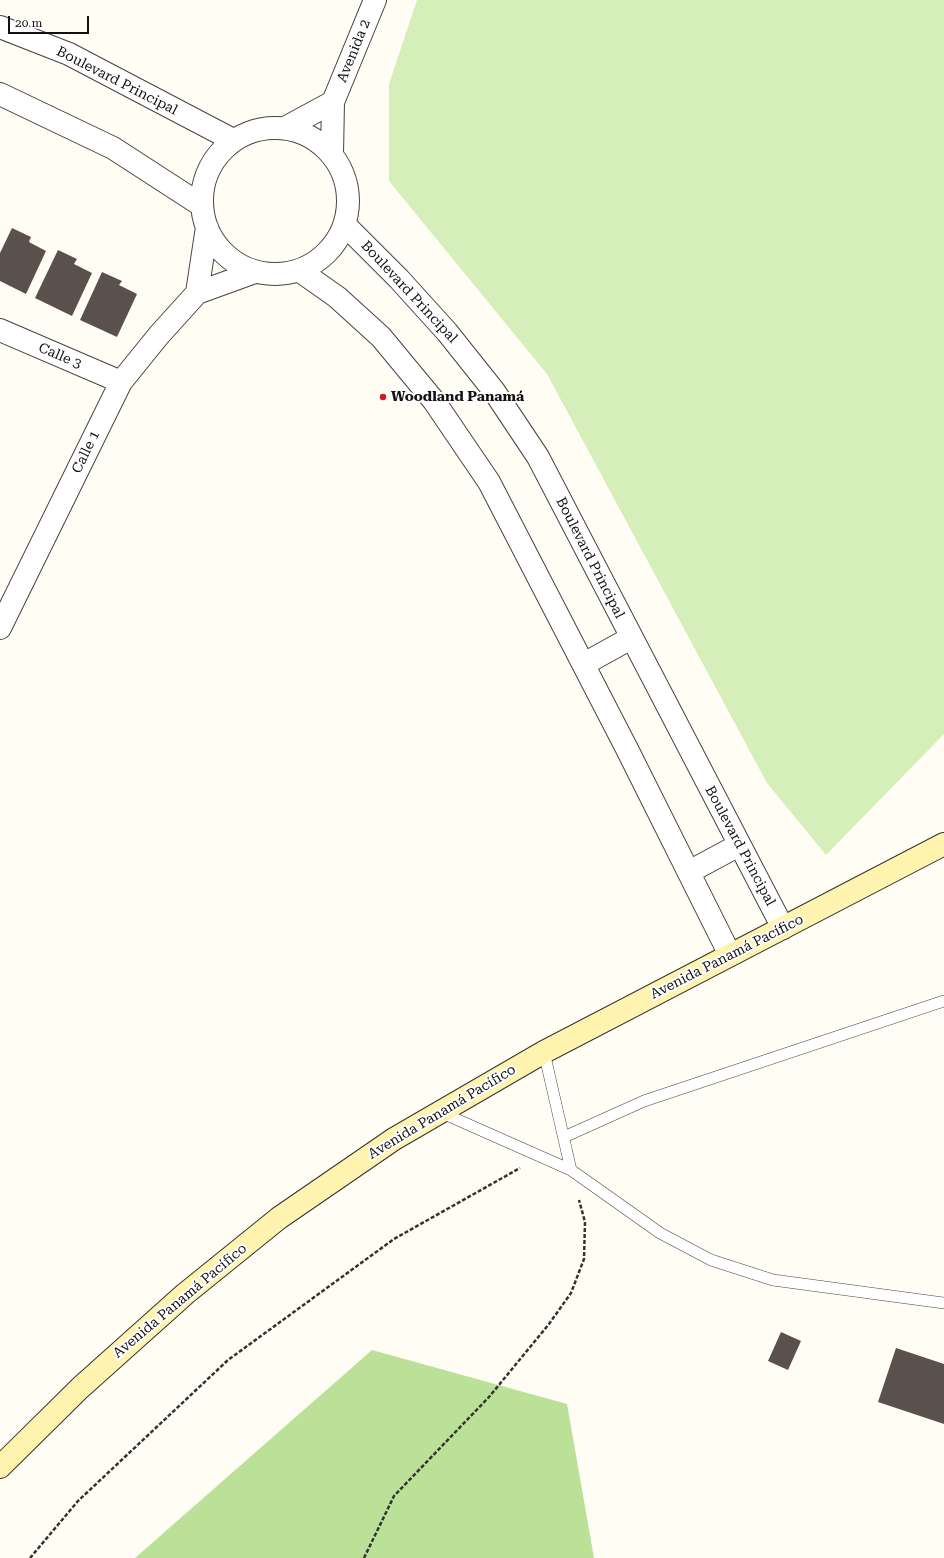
<!DOCTYPE html>
<html>
<head>
<meta charset="utf-8">
<style>
	body { margin:0 }
	#map { position:relative; width:944px; height:1558px; overflow:hidden; background:#fffdf4; font-family:"Roboto Serif",serif }
	canvas { display:block }
	.scale { position:absolute; left:8px; top:16px; width:81px; height:18px; box-sizing:border-box; border:2px solid #111; border-top:0; padding-left:5px; font-size:12px; line-height:14px; white-space:nowrap; color:#111; -webkit-text-stroke:3px #fff; paint-order:stroke }
</style>
</head>
<body>
<div id="map">
<canvas width="944" height="1558"></canvas>
<div class="scale">20 m</div>
</div>
<script>
const c = document.querySelector('canvas').getContext('2d');
c.lineJoin = 'round';
function fill(path, color) {
  c.fillStyle = color;
  c.fill(path, 'evenodd');
}
function shape(rows) {
  const path = new Path2D();
  for (const r of rows) {
    if (r.length === 3) {
      path.moveTo(r[0] + r[2], r[1]);
      path.arc(r[0], r[1], r[2], 0, 2 * Math.PI);
      continue;
    }
    path.moveTo(r[0], r[1]);
    for (let i = 2; i < r.length; i += 2) path.lineTo(r[i], r[i + 1]);
  }
  return path;
}
function stroke(path, color, width, dash) {
  c.strokeStyle = color;
  c.lineWidth = width;
  c.lineCap = dash ? 'butt' : 'round';
  c.setLineDash(dash || []);
  c.stroke(path);
}
function drawText(font, color, halo, rows, align = 'center') {
  c.font = font + ' "Roboto Serif",serif';
  c.lineWidth = 4;
  c.setLineDash([]);
  c.textBaseline = 'middle';
  c.strokeStyle = halo;
  c.fillStyle = color;
  for (const [text, x, y, turn = 0] of rows) {
    c.save();
    c.translate(x, y);
    c.rotate((+turn || 0) * Math.PI / 180);
    c.textAlign = isNaN(turn) ? turn : align;
    if (halo) c.strokeText(text, 0, 0);
    c.fillText(text, 0, 0);
    c.restore();
  }
}
fill(shape([
	[417,0,944,0,944,734,826,855,767,783,547,374,389,181,389,84]
]), '#d6eeb9');
fill(shape([
	[372,1350,567,1404,594,1558,135,1558]
]), '#bae197');
fill(shape([
	[12,228,31,237,29,242,46,251,26,294,0,281,0,253],
	[58,250,77,259,74,264,92,273,72,316,35,298],
	[102,272,122,281,119,285,137,294,117,337,80,320],
	[781,1332,801,1341,788,1370,768,1361],
	[896,1348,944,1364,944,1424,878,1402]
]), '#5b514c');
const lane = shape([
	[544,1052,571,1170],
	[440,1112,571,1170,660,1233,711,1260,773,1280,944,1303],
	[564,1137,644,1101,944,1001]
]);
const street = shape([
	[0,27,69,54,233,140],
	[0,94,113,148,201,205],
	[275,201,73],
	[285,128,333,102],
	[332,154,333,102,375,0],
	[345,225,399,279,447,332,494,391,538,457,783,928],
	[300,271,337,297,381,337,434,401,489,482,627,749,730,955],
	[197,293,207,227],
	[0,330,121,382],
	[0,628,121,382,159,335,197,293,255,272],
	[584,664,631,638],
	[689,872,739,845]
]);
const secondary = shape([
	[0,1467,80,1388,185,1294,279,1218,394,1139,544,1052,944,844]
]);
stroke(lane, '#444', 12);
stroke(street, '#444', 24);
stroke(secondary, '#333', 24);
stroke(shape([
	[30,1558,78,1501,228,1360,394,1239,520,1168],
	[364,1558,394,1496,489,1397,549,1324,571,1293,584,1259,585,1222,579,1200]
]), '#333', 2.5, [4, 2]);
stroke(lane, '#fff', 11);
stroke(street, '#fff', 22);
stroke(secondary, '#fff4af', 22);
for (const [x, y, r, color] of [
	[383,397,4,"#cf1a28"]
]) {
  const dot = new Path2D();
  dot.arc(x, y, r, 0, 2 * Math.PI);
  c.fillStyle = color;
  c.fill(dot);
  stroke(dot, '#fff', 1.5);
}
drawText('14px', '#111', '#fff', [
	["Avenida 2",354,51,-68],
	["Boulevard Principal",117,81,27],
	["Boulevard Principal",409,292,47],
	["Calle 3",60,356,23],
	["Calle 1",86,452,-64],
	["Boulevard Principal",590,558,63],
	["Boulevard Principal",740,846,62],
	["Avenida Panamá Pacífico",727,957,-27],
	["Avenida Panamá Pacífico",442,1112,-31],
	["Avenida Panamá Pacífico",180,1301,-40]
]);
drawText('bold 14px', '#111', '#fff', [
	["Woodland Panamá",391,397]
], 'left');
</script>
</body>
</html>
